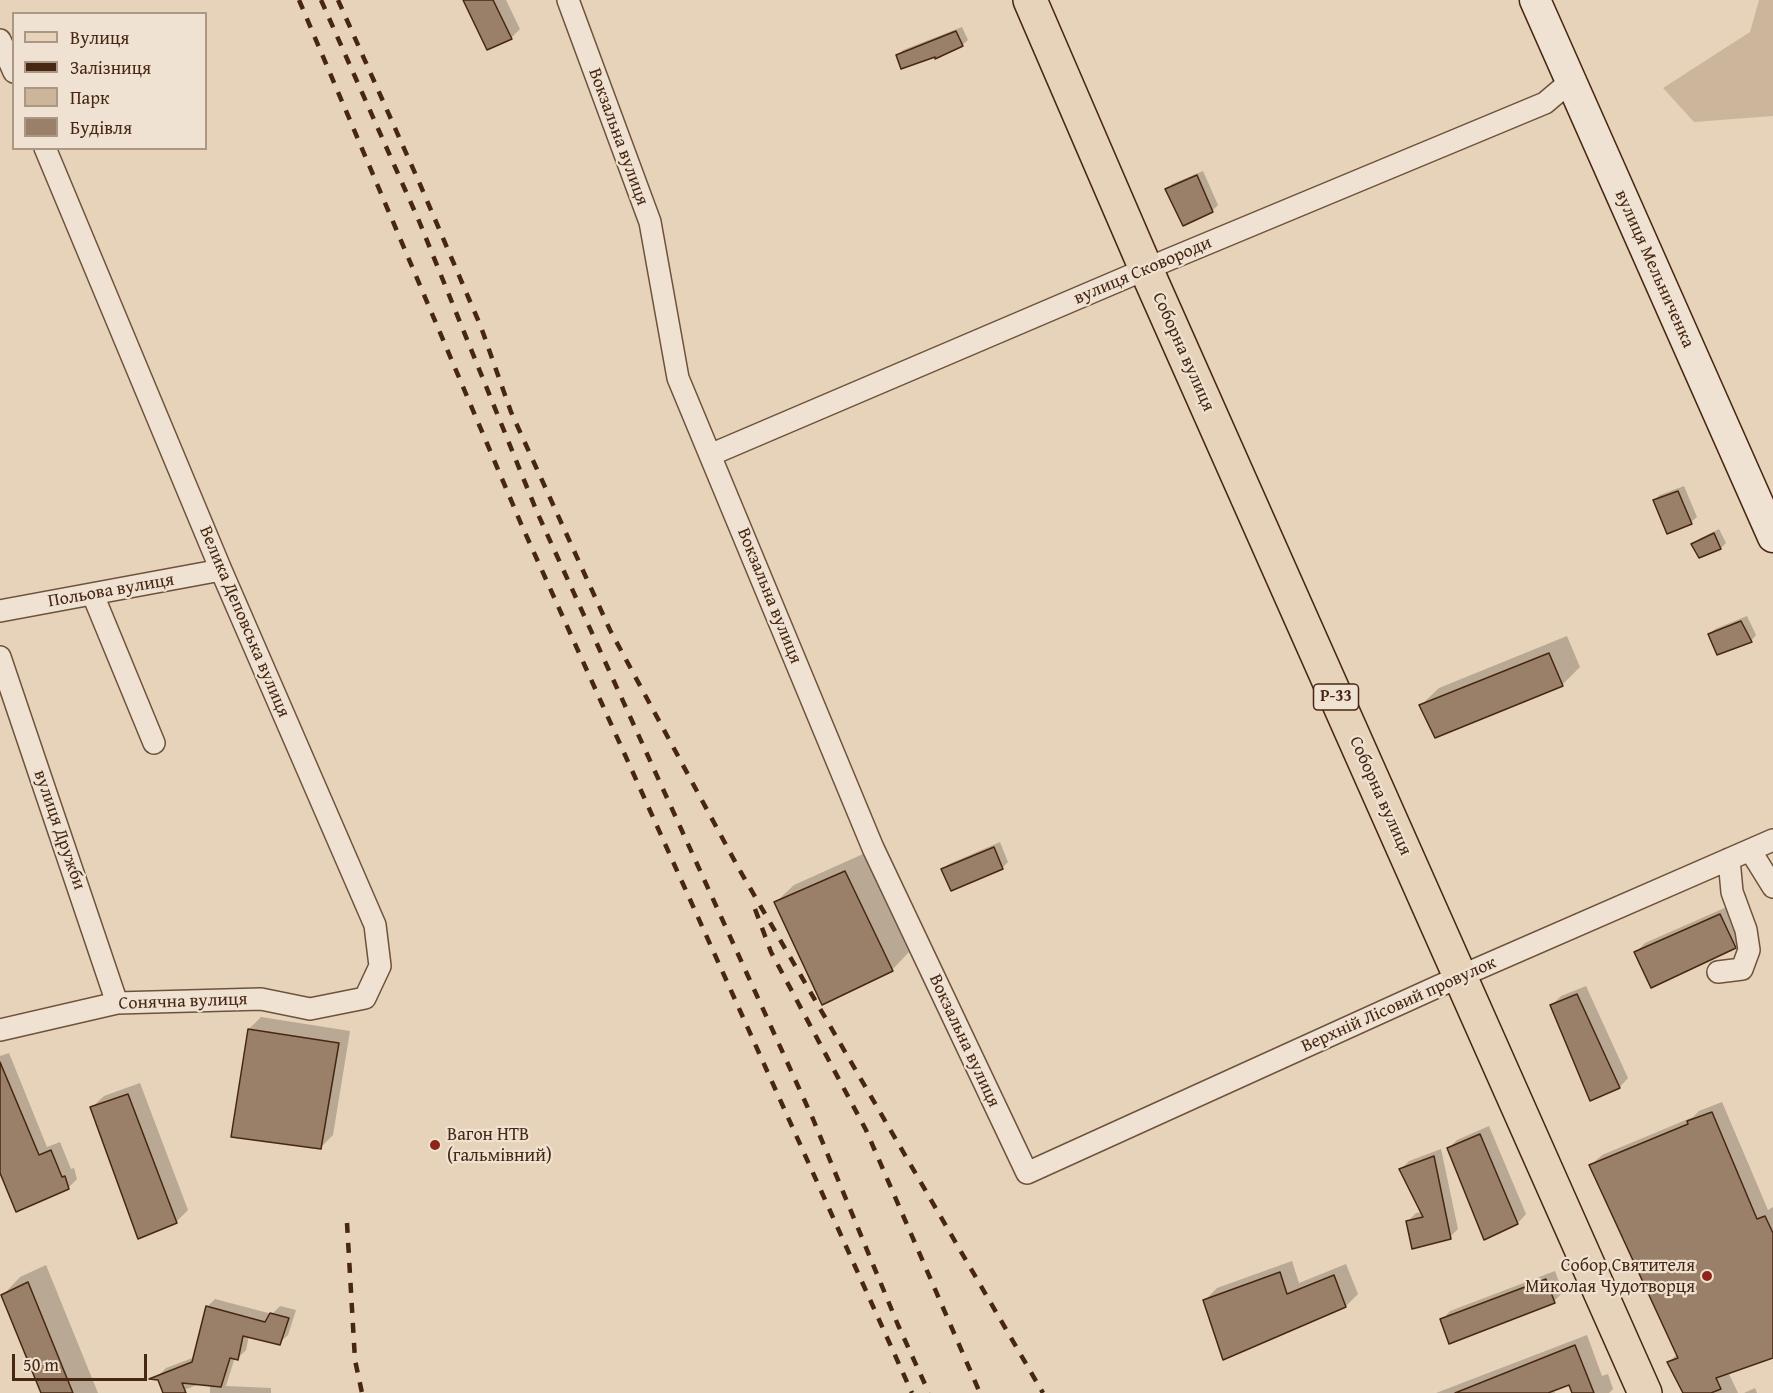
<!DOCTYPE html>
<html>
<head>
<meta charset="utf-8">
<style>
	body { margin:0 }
	#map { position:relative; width:1773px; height:1393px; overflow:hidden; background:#e6d3b9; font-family:"Gentium Book Plus",serif }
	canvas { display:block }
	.legend { position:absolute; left:12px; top:12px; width:195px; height:138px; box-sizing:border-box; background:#efe2d2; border:2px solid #ac9785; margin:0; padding:8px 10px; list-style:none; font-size:18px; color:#472711 }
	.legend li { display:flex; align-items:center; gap:12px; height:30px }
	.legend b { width:30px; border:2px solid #ac9785 }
	.scale { position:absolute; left:12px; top:1354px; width:135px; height:27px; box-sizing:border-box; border:3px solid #472711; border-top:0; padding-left:8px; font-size:18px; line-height:21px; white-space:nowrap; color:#472711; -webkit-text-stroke:4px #efe2d2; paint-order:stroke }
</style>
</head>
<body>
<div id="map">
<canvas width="1773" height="1393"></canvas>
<ul class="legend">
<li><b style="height:8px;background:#e6d3b9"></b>Вулиця</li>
<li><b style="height:8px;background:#472711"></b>Залізниця</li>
<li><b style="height:16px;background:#cbb69c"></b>Парк</li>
<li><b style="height:16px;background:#9a8068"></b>Будівля</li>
</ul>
<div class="scale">50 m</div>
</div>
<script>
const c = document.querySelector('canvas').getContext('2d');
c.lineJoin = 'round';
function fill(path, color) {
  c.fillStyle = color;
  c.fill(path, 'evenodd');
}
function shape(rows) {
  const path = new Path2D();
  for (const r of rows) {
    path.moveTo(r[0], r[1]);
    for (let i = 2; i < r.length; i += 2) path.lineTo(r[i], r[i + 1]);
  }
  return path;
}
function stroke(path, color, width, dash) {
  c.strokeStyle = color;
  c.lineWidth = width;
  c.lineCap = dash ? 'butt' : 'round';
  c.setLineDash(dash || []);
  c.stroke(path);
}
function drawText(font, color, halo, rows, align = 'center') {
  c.font = font + ' "Gentium Book Plus",serif';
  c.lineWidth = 4.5;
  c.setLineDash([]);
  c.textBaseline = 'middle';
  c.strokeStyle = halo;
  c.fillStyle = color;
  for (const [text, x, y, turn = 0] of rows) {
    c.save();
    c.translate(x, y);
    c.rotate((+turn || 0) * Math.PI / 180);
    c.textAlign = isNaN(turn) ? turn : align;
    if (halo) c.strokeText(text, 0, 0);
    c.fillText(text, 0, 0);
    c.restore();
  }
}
fill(shape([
	[1759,0,1773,0,1773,116,1694,122,1663,88,1750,32]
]), '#cbb69c');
fill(shape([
	[464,0,506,0,520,29,511,38],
	[962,27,968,40,962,45,935,55,897,56,903,50],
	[1203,171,1218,205,1212,211,1167,190,1172,184],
	[1684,486,1697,517,1691,522,1654,500,1660,495],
	[1719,529,1726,543,1721,548,1693,544,1699,539],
	[1747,616,1756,635,1751,641,1709,634,1715,629],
	[1567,636,1580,667,1562,685,1421,705,1439,688],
	[1000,842,1008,862,1002,868,943,869,949,864],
	[863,854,909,952,892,970,776,902,794,885],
	[1729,906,1744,938,1735,947,1636,952,1645,943],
	[1586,986,1628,1078,1620,1087,1591,1099,1552,1005,1561,996],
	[261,1017,350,1031,333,1135,321,1147,249,1029],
	[9,1053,47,1147,60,1142,71,1169,74,1168,77,1179,68,1188,0,1165,0,1056],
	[140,1083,188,1210,176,1222,92,1107,104,1096],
	[1722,1102,1768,1210,1773,1207,1773,1356,1728,1372,1738,1393,1685,1393,1669,1362,1678,1353,1591,1165,1602,1155,1693,1117,1699,1111],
	[1489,1126,1526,1214,1518,1223,1485,1238,1448,1149,1457,1140],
	[1441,1149,1458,1229,1450,1237,1408,1221,1416,1213,1422,1212,1401,1169,1409,1161],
	[1292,1261,1299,1283,1346,1264,1358,1294,1346,1306,1223,1358,1205,1300,1217,1288],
	[46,1265,98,1393,43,1393,3,1295,20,1277],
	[1555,1271,1563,1292,1554,1301,1442,1320,1450,1311],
	[215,1299,272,1314,280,1306,296,1310,288,1335,279,1343,249,1336,246,1350,238,1358,235,1357,226,1386,271,1388,271,1393,210,1393,210,1380,176,1393,164,1393,158,1376,166,1368,195,1357,207,1307],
	[1587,1335,1602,1376,1608,1374,1613,1389,1609,1393,1573,1393,1570,1383,1553,1389,1555,1393,1436,1393],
	[1755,1388,1757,1393,1744,1393]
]), '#0003');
const building = shape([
	[463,0,493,0,512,39,487,50,463,0],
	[956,31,963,46,935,59,935,57,901,69,896,55,956,31],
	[1197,175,1213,212,1183,226,1165,189,1197,175],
	[1678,491,1692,524,1667,534,1653,500,1678,491],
	[1714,533,1721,549,1699,558,1691,544,1714,533],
	[1741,621,1752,642,1717,655,1708,634,1741,621],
	[1549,653,1563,686,1435,738,1419,705,1549,653],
	[994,847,1003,869,951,891,941,869,994,847],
	[845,871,893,971,822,1005,774,902,845,871],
	[1720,914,1736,948,1651,988,1634,952,1720,914],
	[1577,994,1620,1088,1590,1101,1550,1005,1577,994],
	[248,1029,339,1043,321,1149,231,1137,248,1029],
	[0,1062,39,1155,51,1150,62,1177,65,1176,69,1189,16,1212,0,1173,0,1062],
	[128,1094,177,1223,138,1239,90,1107,128,1094],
	[1712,1112,1757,1219,1765,1216,1773,1233,1773,1358,1716,1378,1721,1389,1711,1393,1683,1393,1667,1362,1678,1358,1589,1165,1688,1124,1687,1121,1712,1112],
	[1480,1134,1518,1224,1484,1240,1447,1148,1480,1134],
	[1434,1156,1451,1239,1412,1249,1406,1221,1423,1217,1399,1169,1434,1156],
	[1280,1272,1287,1294,1334,1275,1346,1307,1223,1360,1203,1300,1280,1272],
	[1546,1279,1555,1303,1449,1344,1440,1319,1546,1279],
	[28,1282,73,1393,41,1393,1,1295,28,1282],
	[206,1306,265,1322,270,1313,289,1318,280,1345,243,1336,238,1360,230,1358,221,1387,182,1383,186,1393,163,1393,158,1380,149,1379,192,1362,206,1306],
	[1575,1345,1594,1393,1572,1393,1569,1385,1548,1393,1455,1393,1575,1345]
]);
fill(building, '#9a8068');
stroke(building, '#472711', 1.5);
const street = shape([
	[568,0,650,222,678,378,873,848,1027,1173,1461,976,1773,840],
	[0,40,14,72],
	[710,455,1146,269,1545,103,1571,81],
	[93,595,154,743],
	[0,611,221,570],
	[0,657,117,1003],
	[1750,850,1773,887],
	[1718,972,1742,969,1749,950,1746,930,1732,892,1729,859],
	[0,1030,117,1003,261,999,310,1009,365,998,380,966,375,925,221,570,45,148]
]);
const secondary = shape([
	[1535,0,1773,537]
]);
const primary = shape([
	[1030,0,1146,269,1645,1393]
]);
stroke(street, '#6f523b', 24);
stroke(secondary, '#472711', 33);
stroke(primary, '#472711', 36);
stroke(street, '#efe2d2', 21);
stroke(secondary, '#efe2d2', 30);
stroke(primary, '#e6d3b9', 33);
stroke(shape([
	[299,0,522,526,912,1393],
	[321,0,419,221,537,512,813,1119,898,1325,929,1393],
	[338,0,419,182,481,327,511,412,610,630,739,869,1043,1393],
	[755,909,771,952,866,1130,980,1393],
	[347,1223,355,1360,362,1393]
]), '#472711', 4.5, [10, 10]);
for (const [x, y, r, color] of [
	[435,1145,6,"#8f2418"],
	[1707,1276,6,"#8f2418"]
]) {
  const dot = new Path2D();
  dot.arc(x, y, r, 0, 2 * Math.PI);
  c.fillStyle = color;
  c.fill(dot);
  stroke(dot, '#efe2d2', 2);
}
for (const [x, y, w] of [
	[1336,697,45]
]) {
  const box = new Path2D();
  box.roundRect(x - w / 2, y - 13, w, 26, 4.5);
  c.fillStyle = '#efe2d2';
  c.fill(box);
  stroke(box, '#472711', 1.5);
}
drawText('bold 16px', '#472711', null, [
	["Р-33",1336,697]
]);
drawText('18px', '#472711', '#efe2d2', [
	["Вокзальна вулиця",618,137,70],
	["вулиця Мельниченка",1654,269,66],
	["вулиця Сковороди",1143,271,-23],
	["Соборна вулиця",1183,352,66],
	["Польова вулиця",111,591,-10],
	["Вокзальна вулиця",769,596,68],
	["Велика Деповська вулиця",244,622,67],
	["Соборна вулиця",1380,796,66],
	["вулиця Дружби",59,830,71],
	["Сонячна вулиця",183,1002,-2],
	["Верхній Лісовий провулок",1399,1005,-24],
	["Вокзальна вулиця",964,1041,65]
]);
drawText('18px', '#472711', '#efe2d2', [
	["Вагон НТВ",447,1135],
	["(гальмівний)",447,1156],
	["Собор Святителя",1695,1266,"right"],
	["Миколая Чудотворця",1695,1287,"right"]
], 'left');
</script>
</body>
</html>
